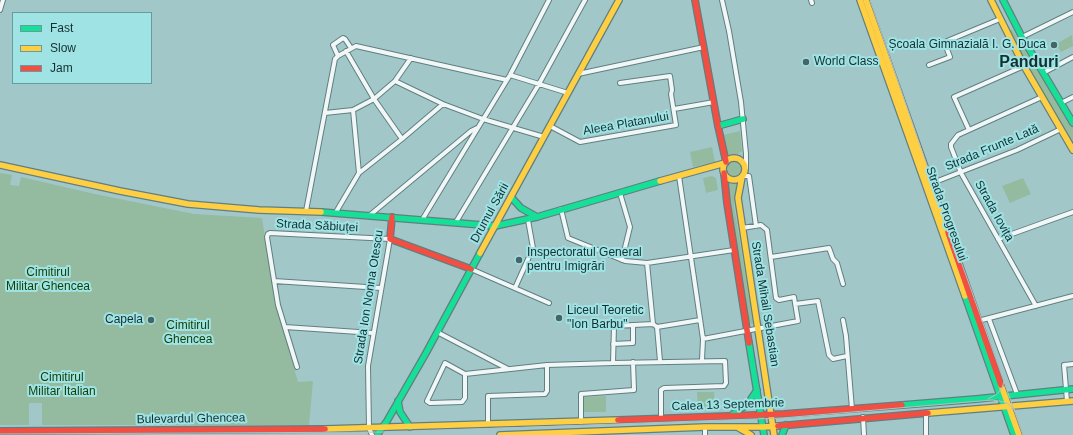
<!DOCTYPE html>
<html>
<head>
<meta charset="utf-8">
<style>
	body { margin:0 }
	#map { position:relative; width:1073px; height:435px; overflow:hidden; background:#a2c7c9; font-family:Helvetica,sans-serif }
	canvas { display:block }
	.legend { position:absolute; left:12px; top:12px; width:140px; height:72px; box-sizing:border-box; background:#9fe3e5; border:1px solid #679b9d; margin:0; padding:5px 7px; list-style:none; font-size:12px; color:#143031 }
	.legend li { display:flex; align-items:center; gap:8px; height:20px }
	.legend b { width:20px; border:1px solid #679b9d }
</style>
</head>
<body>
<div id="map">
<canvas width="1073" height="435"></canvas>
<ul class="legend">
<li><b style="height:5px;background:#16e098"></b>Fast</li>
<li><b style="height:5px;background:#ffcf43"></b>Slow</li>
<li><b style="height:5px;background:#f24e42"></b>Jam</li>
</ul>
</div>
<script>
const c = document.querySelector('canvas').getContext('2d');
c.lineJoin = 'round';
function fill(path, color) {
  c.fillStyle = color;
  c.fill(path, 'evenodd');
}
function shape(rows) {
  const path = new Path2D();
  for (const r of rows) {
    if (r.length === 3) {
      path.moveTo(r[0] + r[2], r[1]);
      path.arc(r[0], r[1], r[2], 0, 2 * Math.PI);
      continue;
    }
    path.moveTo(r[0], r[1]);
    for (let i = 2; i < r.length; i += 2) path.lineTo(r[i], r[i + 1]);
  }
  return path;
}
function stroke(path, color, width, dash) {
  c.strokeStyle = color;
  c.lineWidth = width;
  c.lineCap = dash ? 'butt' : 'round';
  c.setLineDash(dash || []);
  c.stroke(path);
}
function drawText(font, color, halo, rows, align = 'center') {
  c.font = font + ' Helvetica,sans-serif';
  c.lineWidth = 4;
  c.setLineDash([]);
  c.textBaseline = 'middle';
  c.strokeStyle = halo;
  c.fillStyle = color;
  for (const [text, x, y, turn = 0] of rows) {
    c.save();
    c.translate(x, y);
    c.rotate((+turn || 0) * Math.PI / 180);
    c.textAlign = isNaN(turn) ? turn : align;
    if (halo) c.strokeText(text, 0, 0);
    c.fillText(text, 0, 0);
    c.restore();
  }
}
fill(shape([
	[1012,29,1073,128,1073,144,1014,43,1009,31],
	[1072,35,1073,46,1061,52,1056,44],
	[740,131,742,151,738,154,729,154,726,152,723,135],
	[712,147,715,162,693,167,690,152],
	[734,169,8],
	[0,173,12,175,10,185,19,186,21,177,95,194,194,214,262,218,275,302,298,382,313,381,309,425,42,425,42,403,29,403,29,425,0,425],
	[712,176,716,178,718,190,706,193,703,178],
	[1023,178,1031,194,1010,203,1002,186],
	[728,181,738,183,734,198,734,205,753,323,752,324,749,323,727,182],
	[697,392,714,392,715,410,698,411],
	[606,396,606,412,584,412,584,397]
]), '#94bb9f');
const street = shape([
	[722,0,729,31,741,102,746,154,746,168],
	[811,0,812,3],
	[0,10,3,0],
	[1022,37,1073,12],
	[346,51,374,99,402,139],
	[338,56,333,45,343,38,345,39,351,48],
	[929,65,950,57,945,44,947,41,1000,19],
	[1043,73,1073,57],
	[578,74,704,47],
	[510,75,568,93],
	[395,81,443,104,483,119,544,137],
	[1061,103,1073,97],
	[674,109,714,102],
	[353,110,359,173],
	[325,113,353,110,374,99,395,81,411,58],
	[550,126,580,142,676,125,671,94,672,90,670,76,620,83],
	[969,130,954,97,1024,66],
	[679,176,703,339,702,360],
	[743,176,749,176,756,226],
	[930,184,1017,150,1061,129],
	[620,193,630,227,622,260],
	[561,209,568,238,625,261,647,263,734,250],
	[306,211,335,59,338,56,356,46,507,80],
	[336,212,359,173,402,139,443,104],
	[370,215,471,131,477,128],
	[422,220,510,75,549,0],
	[456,222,539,84,585,0],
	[998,239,1073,212],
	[771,257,829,248,833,259,837,263,843,284],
	[647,263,653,324],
	[471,269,549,303],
	[274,281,381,288],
	[515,288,533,248,528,220],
	[795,304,818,301,829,355,833,359,847,356],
	[1036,306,961,173,951,147,951,144,958,135,1042,97],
	[989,319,1017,394],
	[843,320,846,336,852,409],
	[978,321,1073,296],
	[285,327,373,333],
	[657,327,700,320],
	[657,327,660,361],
	[437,332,508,369],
	[703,339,798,321,794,297,779,300,776,298,767,230,761,225,742,228],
	[613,344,633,343,633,325],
	[613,363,614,326,653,324,657,327],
	[297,367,278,305,267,237,268,234,270,233,390,239,368,366,369,428,372,435],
	[465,374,465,398,462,402,430,403,427,401,445,363,465,374,547,365,613,363,725,361,726,383,724,386,664,388,661,390,661,419],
	[1067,401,1064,365,1073,364],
	[863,417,864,435],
	[581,422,581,394,634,390,633,362],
	[488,424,488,396,545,394,547,391,547,365],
	[705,427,705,435],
	[926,435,926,413]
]);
const fast = shape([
	[1003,0,1022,37,1073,123],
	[718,126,743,119],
	[511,197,521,208,537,217],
	[321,212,495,226,537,217,660,181],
	[965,296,1014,435],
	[749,343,764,435],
	[398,401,400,412,410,427],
	[902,405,976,399,1073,389],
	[733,414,747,405,757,390],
	[377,435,387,421,426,353,480,253],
	[782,435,786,425]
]);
const slow = shape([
	[860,0,965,296],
	[866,0,948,232],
	[991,0,1024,66,1073,150],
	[734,169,11],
	[0,165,120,191,188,204,259,210,321,212],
	[742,177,738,198,774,435],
	[660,181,725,163],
	[480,253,619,0],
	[1001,385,1019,435],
	[928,413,1073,401],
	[739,428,751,435],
	[325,429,618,420],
	[500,435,705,427,763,427,778,426]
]);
const jam = shape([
	[695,0,718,126,726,162],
	[724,173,727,203,749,343],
	[392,217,390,239,471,269],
	[948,232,1001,385],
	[618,420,784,414,902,405],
	[778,426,928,413],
	[0,431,325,429]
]);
stroke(street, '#617f80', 6);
stroke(fast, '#617f80', 8);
stroke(slow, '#617f80', 8);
stroke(jam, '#617f80', 8);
stroke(street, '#f1f7f7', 4);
stroke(fast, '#16e098', 5.5);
stroke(slow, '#ffcf43', 5.5);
stroke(jam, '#f24e42', 5.5);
stroke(shape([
	[870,0,933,183,1023,435],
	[988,399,997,394,1002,388,1004,381],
	[0,434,393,432,782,418,992,400,999,401,1007,403,1017,412]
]), '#b6bfc0', 1);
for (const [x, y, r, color] of [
	[1054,45,4,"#466566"],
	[806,62,4,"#466566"],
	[519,260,4,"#466566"],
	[559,318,4,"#466566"],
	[151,320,4,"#466566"]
]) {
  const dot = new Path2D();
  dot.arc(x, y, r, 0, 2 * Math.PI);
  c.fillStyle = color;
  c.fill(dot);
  stroke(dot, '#9fe3e5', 1.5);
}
drawText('12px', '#143031', '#9fe3e5', [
	["Școala Gimnazială I. G. Duca",1046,45,"right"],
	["World Class",814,62],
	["Inspectoratul General",527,253],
	["pentru Imigrări",527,267],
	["Liceul Teoretic",567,311],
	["\"Ion Barbu\"",567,325],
	["Capela",143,320,"right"]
], 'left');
drawText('12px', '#143031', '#9fe3e5', [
	["Aleea Platanului",626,124,-10],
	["Strada Frunte Lată",992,148,-23],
	["Strada Iovița",994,211,61],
	["Drumul Sării",490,213,-61],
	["Strada Progresului",946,214,70],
	["Strada Săbiuței",317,226,3],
	["Strada Ion Nonna Otescu",369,297,-81],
	["Strada Mihail Sebastian",765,304,81],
	["Calea 13 Septembrie",728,405,-2],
	["Bulevardul Ghencea",191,419,-1]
]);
drawText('12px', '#133e02', '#9fe3e5', [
	["Cimitirul",48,273],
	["Militar Ghencea",48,287],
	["Cimitirul",188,326],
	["Ghencea",188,340],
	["Cimitirul",62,378],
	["Militar Italian",62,392]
]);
drawText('bold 16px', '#143031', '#9fe3e5', [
	["Panduri",1029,63]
]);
</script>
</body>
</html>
